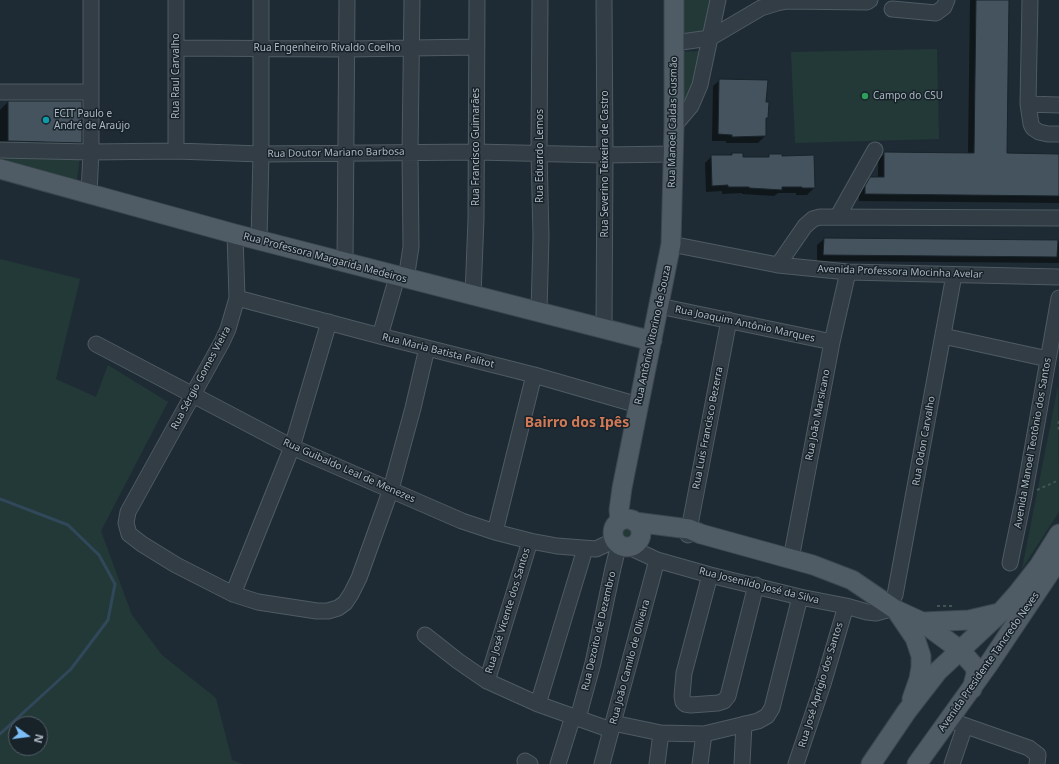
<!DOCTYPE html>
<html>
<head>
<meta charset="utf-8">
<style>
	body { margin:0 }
	#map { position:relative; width:1059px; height:764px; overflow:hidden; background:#1e2b34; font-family:"Noto Sans",sans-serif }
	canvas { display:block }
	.north { position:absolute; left:8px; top:716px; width:40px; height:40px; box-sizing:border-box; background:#182229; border:1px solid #535e67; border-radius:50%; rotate:104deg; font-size:11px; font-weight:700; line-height:16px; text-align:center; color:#abb8c3 }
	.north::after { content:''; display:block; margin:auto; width:14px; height:18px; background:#7cbff7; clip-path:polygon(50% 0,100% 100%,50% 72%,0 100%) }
</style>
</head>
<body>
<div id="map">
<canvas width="1059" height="764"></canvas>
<div class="north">N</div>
</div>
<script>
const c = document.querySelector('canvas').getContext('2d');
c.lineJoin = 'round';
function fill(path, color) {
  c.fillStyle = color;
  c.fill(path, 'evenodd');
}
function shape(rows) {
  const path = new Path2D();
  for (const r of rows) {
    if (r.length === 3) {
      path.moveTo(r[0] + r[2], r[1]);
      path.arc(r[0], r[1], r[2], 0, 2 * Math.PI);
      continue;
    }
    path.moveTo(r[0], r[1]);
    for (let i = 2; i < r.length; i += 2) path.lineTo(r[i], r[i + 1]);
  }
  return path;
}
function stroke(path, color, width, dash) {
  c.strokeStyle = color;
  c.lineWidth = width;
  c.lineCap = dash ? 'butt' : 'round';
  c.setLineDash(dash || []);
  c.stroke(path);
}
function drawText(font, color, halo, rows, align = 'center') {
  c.font = font + ' "Noto Sans",sans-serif';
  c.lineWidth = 3;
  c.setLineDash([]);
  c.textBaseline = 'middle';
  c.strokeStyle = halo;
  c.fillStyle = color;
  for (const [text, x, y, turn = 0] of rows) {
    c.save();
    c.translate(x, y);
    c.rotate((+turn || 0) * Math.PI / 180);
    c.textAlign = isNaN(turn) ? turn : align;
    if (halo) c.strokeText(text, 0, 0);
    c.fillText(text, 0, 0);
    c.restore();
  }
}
fill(shape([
	[679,0,714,0,707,33,679,34],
	[937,49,939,139,795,143,791,52],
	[700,51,692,88,679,113,680,52],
	[8,157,80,157,76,187,4,161],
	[0,259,80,279,56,379,96,397,108,365,168,402,101,531,132,615,162,655,216,698,232,760,243,764,0,764],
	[16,724,40,724,40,748,16,748],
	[1058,386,1059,512,1022,569],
	[627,533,7]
]), '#233937');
fill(shape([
	[970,0,1008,0,1006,154,1059,155,1059,203,859,201,859,193,864,185,870,178,878,178,878,160,885,153,968,154],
	[720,80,765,119,765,136,758,143,726,143,726,141,712,141,713,86],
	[8,102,81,142,72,151,0,150,0,110],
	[742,154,742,158,766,158,769,155,781,157,814,188,807,195,796,195,796,193,778,193,774,196,742,194,742,193,722,194,722,191,706,192,705,163,712,156],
	[824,239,1059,241,1059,263,817,261,817,245]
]), '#0007');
stroke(shape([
	[0,499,68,525,99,555,115,584,108,620,71,669,0,734]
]), '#30485a', 3);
const building = shape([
	[976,0,1009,0,1007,153,1059,154,1059,196,865,194,865,186,870,177,884,177,884,152,974,153,976,0],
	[719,79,768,80,766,102,769,102,768,118,766,118,766,136,732,137,732,135,718,134,719,79],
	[8,101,82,101,82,143,8,141,8,101],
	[732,153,743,153,743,157,769,157,769,154,782,154,782,156,814,155,815,188,802,188,802,187,782,187,782,190,749,188,749,187,728,187,728,185,712,186,711,155,732,155,732,153],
	[824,238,1058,240,1057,257,823,255,824,238]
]);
fill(building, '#44535e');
stroke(building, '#19242b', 1);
const minor = shape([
	[604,0,605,155,604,329],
	[1030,0,1028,104,1031,124,1033,128,1039,132,1048,134,1059,134],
	[892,9,936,13,944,7,947,0],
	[674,43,710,38,761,8,777,3,787,1,867,2,870,0],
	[176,48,347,49,477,47],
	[0,92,91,92],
	[1028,104,1059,105],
	[674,126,691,106,700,85,718,0],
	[0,150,91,152,176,151,261,154,476,152,605,155,673,154],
	[176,151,176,0],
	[89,193,91,152,91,0],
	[838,216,875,150],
	[235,234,237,298,228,329,222,342,128,512,126,523,129,534,142,544,176,565,233,594,258,602,317,611,328,611,338,608,345,603,351,594,359,578,391,489,413,408,427,348],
	[259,240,261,154,261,0],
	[671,244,778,265,848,272,1059,277],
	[345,263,347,0],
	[778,265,805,226,813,219,820,217,1059,218],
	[406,279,411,247,410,152,412,0],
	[473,295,476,219,477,0],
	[237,298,380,336,534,375,638,405],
	[659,306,832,342],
	[539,311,541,237,539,153,540,0],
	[380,336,397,277],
	[943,336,1048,359],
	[96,344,292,447,462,521,495,532,530,541,557,546,596,549,615,540],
	[495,532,534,375],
	[688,535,729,320],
	[629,547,657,560,710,575,800,597,846,606,867,612,876,613,887,610,895,595,954,275],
	[791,559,832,342,848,272],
	[1010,563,1024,496,1059,298],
	[710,575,684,673,682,696,683,702,685,704,691,705,718,703,724,701,728,696,756,585],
	[233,594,292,447,329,322],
	[425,635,458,661,487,681,538,704,611,730],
	[487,681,530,541],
	[538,704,585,549],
	[578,718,593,663,613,568,619,544],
	[949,720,1029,748,1038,755,1037,764],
	[613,723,661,733,704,734,758,721,767,716,772,708,800,597],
	[525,761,530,764],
	[558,764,573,716],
	[602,764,657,560],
	[657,764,661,733],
	[700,764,704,734],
	[742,764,744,724],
	[796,764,823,684,846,606],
	[952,764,965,726]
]);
const major = shape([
	[0,169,235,234,652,341],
	[627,533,14],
	[620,520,619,510,622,488,671,244,674,126,674,0],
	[635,522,689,529,701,534,813,565,852,580,896,610,922,622,960,650,975,667,976,674,972,689],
	[896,610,915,638,921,656,921,667,919,679,912,699],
	[922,622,969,620,999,613],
	[871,764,907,711,938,671,1000,613,1017,594,1039,566,1059,534],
	[917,764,988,665,1059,559]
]);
stroke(minor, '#4f5b63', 17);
stroke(major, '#3b464e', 21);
stroke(shape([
	[1059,421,1058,425,1059,430],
	[1037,490,1059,480],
	[937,606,953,606]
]), '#405453', 2, [3, 3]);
stroke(minor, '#323d45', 15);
stroke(major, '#4f5c65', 19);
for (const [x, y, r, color] of [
	[865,96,4,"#2e9e5b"],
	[46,120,4,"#0f9aa8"]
]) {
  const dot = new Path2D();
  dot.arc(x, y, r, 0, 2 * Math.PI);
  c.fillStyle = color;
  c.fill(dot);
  stroke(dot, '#182229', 1.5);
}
drawText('10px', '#abb8c3', '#182229', [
	["Rua Engenheiro Rivaldo Coelho",327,48],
	["Rua Raul Carvalho",176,76,-90],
	["Rua Manoel Caldas Gusmão",673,122,-89],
	["Rua Francisco Guimarães",476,147,-90],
	["Rua Doutor Mariano Barbosa",336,153,-1],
	["Rua Eduardo Lemos",540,156,-90],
	["Rua Severino Teixeira de Castro",605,164,-90],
	["Rua Professora Margarida Medeiros",325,258,15],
	["Avenida Professora Mocinha Avelar",900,272,2],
	["Rua Joaquim Antônio Marques",745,324,12],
	["Rua Antônio Vitorino de Souza",653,335,-78],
	["Rua Maria Batista Palitot",438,351,14],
	["Rua Sérgio Gomes Vieira",201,378,-62],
	["Rua João Marsicano",818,415,-79],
	["Rua Luís Francisco Bezerra",708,428,-79],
	["Rua Odon Carvalho",924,441,-80],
	["Avenida Manoel Teotônio dos Santos",1033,443,-80],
	["Rua Guibaldo Leal de Menezes",349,471,24],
	["Rua Josenildo José da Silva",759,586,14],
	["Rua José Vicente dos Santos",508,611,-73],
	["Rua Dezoito de Dezembro",599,631,-77],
	["Rua João Camilo de Oliveira",630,662,-75],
	["Avenida Presidente Tancredo Neves",989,662,-55],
	["Rua José Aprígio dos Santos",821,685,-73]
]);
drawText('10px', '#abb8c3', '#182229', [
	["Campo do CSU",873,96],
	["ECIT Paulo e",54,114],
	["André de Araújo",54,126]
], 'left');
drawText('bold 14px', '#d17957', '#182229', [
	["Bairro dos Ipês",577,423]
]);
</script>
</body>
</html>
